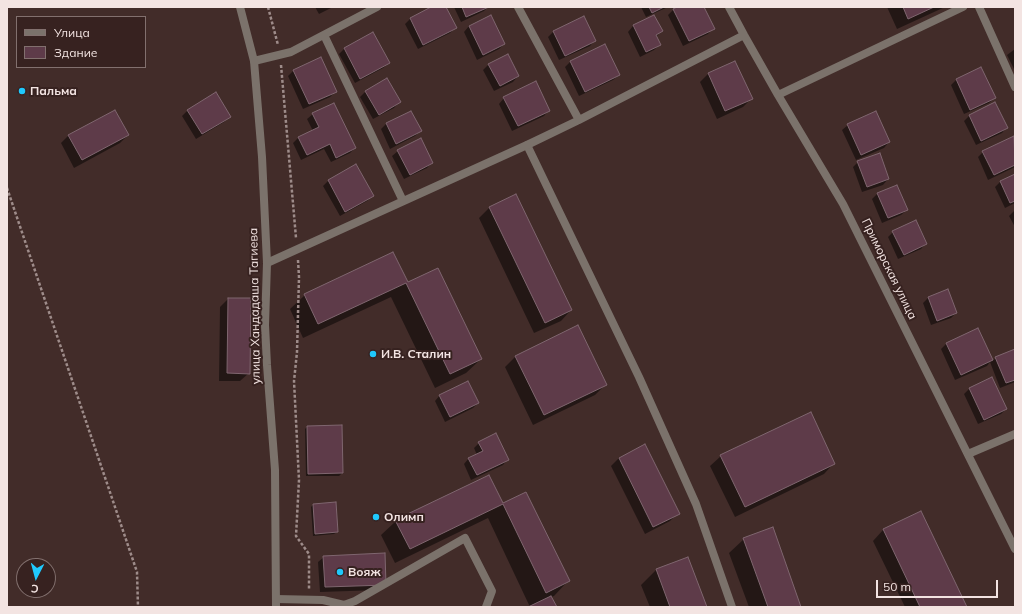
<!DOCTYPE html>
<html>
<head>
<meta charset="utf-8">
<style>
	body { margin:0 }
	#map { position:relative; width:1022px; height:614px; overflow:hidden; background:#422c29; font-family:Mulish,sans-serif }
	canvas { display:block }
	.frame { position:absolute; inset:0; border:8px solid #f3e4e2; pointer-events:none }
	.legend { position:absolute; left:16px; top:16px; width:130px; height:52px; box-sizing:border-box; background:#372220; border:1px solid #82706e; margin:0; padding:5px 7px; list-style:none; font-size:12px; color:#f3e4e2 }
	.legend li { display:flex; align-items:center; gap:8px; height:20px }
	.legend b { width:20px; border:1px solid #82706e }
	.north { position:absolute; left:16px; top:558px; width:40px; height:40px; box-sizing:border-box; background:#372220; border:1px solid #82706e; border-radius:50%; rotate:186deg; font-size:11px; font-weight:700; line-height:16px; text-align:center; color:#f3e4e2 }
	.north::after { content:''; display:block; margin:auto; width:14px; height:18px; background:#1fc9fd; clip-path:polygon(50% 0,100% 100%,50% 72%,0 100%) }
	.scale { position:absolute; left:876px; top:580px; width:122px; height:18px; box-sizing:border-box; border:2px solid #f3e4e2; border-top:0; padding-left:5px; font-size:12px; line-height:14px; white-space:nowrap; color:#f3e4e2; -webkit-text-stroke:3px #372220; paint-order:stroke }
</style>
</head>
<body>
<div id="map">
<canvas width="1022" height="614"></canvas>
<div class="frame"></div>
<ul class="legend">
<li><b style="height:5px;background:#7b726b"></b>Улица</li>
<li><b style="height:11px;background:#5e3b49"></b>Здание</li>
</ul>
<div class="north">С</div>
<div class="scale">50 m</div>
</div>
<script>
const c = document.querySelector('canvas').getContext('2d');
c.lineJoin = 'round';
function fill(path, color) {
  c.fillStyle = color;
  c.fill(path, 'evenodd');
}
function shape(rows) {
  const path = new Path2D();
  for (const r of rows) {
    path.moveTo(r[0], r[1]);
    for (let i = 2; i < r.length; i += 2) path.lineTo(r[i], r[i + 1]);
  }
  return path;
}
function stroke(path, color, width, dash) {
  c.strokeStyle = color;
  c.lineWidth = width;
  c.lineCap = dash ? 'butt' : 'round';
  c.setLineDash(dash || []);
  c.stroke(path);
}
function drawText(font, color, halo, rows, align = 'center') {
  c.font = font + ' Mulish,sans-serif';
  c.lineWidth = 4;
  c.setLineDash([]);
  c.textBaseline = 'middle';
  c.strokeStyle = halo;
  c.fillStyle = color;
  for (const [text, x, y, turn = 0] of rows) {
    c.save();
    c.translate(x, y);
    c.rotate((+turn || 0) * Math.PI / 180);
    c.textAlign = isNaN(turn) ? turn : align;
    if (halo) c.strokeText(text, 0, 0);
    c.fillText(text, 0, 0);
    c.restore();
  }
}
fill(shape([
	[315,7,333,7,319,14],
	[433,7,445,7,456,27,450,33,418,49,405,24,410,19],
	[454,7,488,7,484,11,461,22],
	[641,7,668,7,646,17],
	[679,7,703,7,713,28,708,34,683,46,668,15,673,10],
	[887,7,945,7,897,29],
	[491,16,504,44,499,49,477,60,464,32,469,26],
	[654,16,661,31,656,37,659,45,654,50,640,57,628,32,633,26],
	[584,18,595,40,590,46,559,60,548,37,553,32],
	[373,33,389,63,383,68,355,83,339,54,344,49],
	[604,46,619,75,613,80,579,96,565,67,570,62],
	[1015,49,1015,71,1007,55],
	[734,62,751,99,743,107,717,119,700,82,708,74],
	[489,64,518,76,513,82,494,91,483,70],
	[981,68,995,97,989,103,964,114,951,85,956,80],
	[294,70,335,92,330,97,303,109,288,76],
	[366,91,399,102,394,108,373,119,360,97],
	[504,98,549,110,544,116,512,131,499,104],
	[995,103,1007,127,1002,133,976,145,964,121,969,116],
	[188,110,229,117,224,122,196,139,182,116],
	[411,112,420,131,415,136,390,149,381,129,386,124],
	[313,114,355,148,350,153,331,162,324,149,301,160,293,143,298,138,313,131,307,119],
	[848,125,889,142,884,148,856,160,842,130],
	[69,135,128,135,120,143,74,168,61,143],
	[1014,137,1015,140,1015,167,988,180,978,157,983,152],
	[398,151,432,162,427,168,404,179,392,156],
	[858,162,888,179,883,185,862,192,853,167],
	[1015,175,1015,203,1005,208,995,187,1000,182],
	[328,181,372,196,367,201,340,216,323,186],
	[877,194,907,210,901,215,882,223,872,199],
	[516,195,571,310,561,321,534,333,479,218,489,208],
	[1015,210,1015,227,1009,216],
	[893,232,926,243,921,249,898,259,888,237],
	[393,253,408,283,481,359,466,373,435,388,391,297,303,338,290,309,305,295],
	[948,291,956,313,951,318,931,325,923,303,928,298],
	[228,299,249,373,240,381,219,381,220,307],
	[978,329,992,361,996,358,1015,350,1015,382,1000,388,990,362,987,366,955,380,941,349,946,344],
	[515,357,606,384,595,395,533,425,505,367],
	[992,378,1006,409,1001,414,978,424,964,394,969,389],
	[440,395,478,403,473,408,445,422,435,401],
	[341,426,342,473,339,476,306,476,305,429,307,427],
	[479,443,508,459,503,465,471,480,464,464,469,458,477,455,474,448],
	[721,456,834,463,824,474,735,517,710,466],
	[619,458,678,513,670,521,645,534,611,466],
	[526,493,568,581,554,596,551,597,555,607,530,607,488,518,395,563,381,535,396,521,502,504],
	[313,505,337,532,334,534,313,536,311,507],
	[920,512,966,607,905,607,873,541,883,530],
	[744,539,800,607,749,607,729,553],
	[384,554,379,590,320,592,318,562,324,557],
	[688,558,706,607,650,607,641,585,656,570]
]), '#0007');
const building = shape([
	[431,7,446,7,457,28,423,45,410,18,431,7],
	[462,7,489,7,466,17,462,7],
	[649,7,664,7,652,13,649,7],
	[677,7,704,7,715,29,689,41,673,9,677,7],
	[903,7,934,7,908,19,903,7],
	[491,15,505,44,483,55,469,26,491,15],
	[654,15,663,31,656,35,661,45,646,52,633,25,654,15],
	[584,16,596,41,565,56,553,31,584,16],
	[373,32,390,63,360,79,344,48,373,32],
	[605,44,620,75,585,92,570,61,605,44],
	[508,54,519,76,500,86,488,64,508,54],
	[321,57,337,92,309,104,293,70,321,57],
	[735,61,753,99,725,111,708,73,735,61],
	[981,67,996,98,970,110,956,79,981,67],
	[387,78,401,102,379,115,365,91,387,78],
	[536,81,550,111,518,126,503,97,536,81],
	[216,92,231,117,202,134,187,110,216,92],
	[995,102,1008,128,981,141,969,115,995,102],
	[334,103,356,148,336,158,330,144,307,155,298,137,319,127,312,113,334,103],
	[115,110,129,135,82,160,68,135,115,110],
	[411,111,422,131,396,144,386,123,411,111],
	[876,111,890,142,861,155,847,124,876,111],
	[1014,136,1015,165,994,175,982,151,1014,136],
	[421,138,433,163,410,175,397,150,421,138],
	[880,153,889,179,867,187,857,161,880,153],
	[356,164,374,196,345,212,328,180,356,164],
	[1015,174,1015,201,1010,203,1000,181,1015,174],
	[897,185,908,210,888,218,877,193,897,185],
	[516,194,572,310,545,323,489,207,516,194],
	[916,220,927,244,904,255,892,231,916,220],
	[393,252,408,282,438,268,482,359,450,374,406,283,318,324,304,294,393,252],
	[948,289,957,313,937,321,928,297,948,289],
	[228,298,251,298,250,374,227,373,228,298],
	[578,325,607,385,544,415,515,356,578,325],
	[978,328,993,360,961,375,946,343,978,328],
	[1015,349,1015,380,1006,383,995,357,1015,349],
	[992,377,1007,409,984,420,969,388,992,377],
	[468,381,479,403,450,417,439,395,468,381],
	[811,412,835,464,745,507,720,455,811,412],
	[342,425,343,473,308,474,307,426,342,425],
	[496,433,509,460,477,475,468,458,483,451,478,442,496,433],
	[645,444,680,514,653,527,619,458,645,444],
	[489,475,503,503,526,492,570,581,546,593,503,504,410,549,395,520,489,475],
	[336,502,338,532,315,534,313,504,336,502],
	[921,511,967,607,920,607,883,529,921,511],
	[773,527,801,607,768,607,743,538,773,527],
	[385,553,386,585,325,587,323,556,385,553],
	[688,557,707,607,670,607,656,569,688,557],
	[551,596,557,607,528,607,551,596]
]);
fill(building, '#5e3b49');
stroke(building, '#7f666f', 1);
stroke(shape([
	[268,7,278,45],
	[281,65,296,238],
	[7,188,137,572,138,607],
	[298,260,299,277,297,352,294,381,299,480,296,536,309,554,309,589]
]), '#9e8c8a', 2.5, [3, 2]);
stroke(shape([
	[527,145,639,377,696,504,732,607],
	[276,599,323,600,344,605,347,607],
	[344,605,355,601,465,538,492,591,486,607]
]), '#7b726b', 8);
stroke(shape([
	[518,7,579,120],
	[729,7,744,35,778,95,843,204,1015,549],
	[979,7,1015,87],
	[324,35,403,201],
	[254,61,291,52,377,7],
	[778,95,963,7],
	[267,263,527,145,579,120,744,35],
	[968,454,1015,434]
]), '#7b726b', 8);
stroke(shape([
	[240,7,254,61,262,157,267,263,265,325,267,365,275,470,276,607]
]), '#7b726b', 8);
for (const [x, y, r, color] of [
	[22,91,4,"#1fc9fd"],
	[373,354,4,"#1fc9fd"],
	[376,517,4,"#1fc9fd"],
	[340,572,4,"#1fc9fd"]
]) {
  const dot = new Path2D();
  dot.arc(x, y, r, 0, 2 * Math.PI);
  c.fillStyle = color;
  c.fill(dot);
  stroke(dot, '#372220', 1.5);
}
drawText('bold 12px', '#f3e4e2', '#372220', [
	["Пальма",30,91],
	["И.В. Сталин",381,354],
	["Олимп",384,517],
	["Вояж",348,572]
], 'left');
drawText('12px', '#f3e4e2', '#372220', [
	["Приморская улица",889,269,64],
	["улица Хандадаша Тагиева",255,306,-91]
]);
</script>
</body>
</html>
